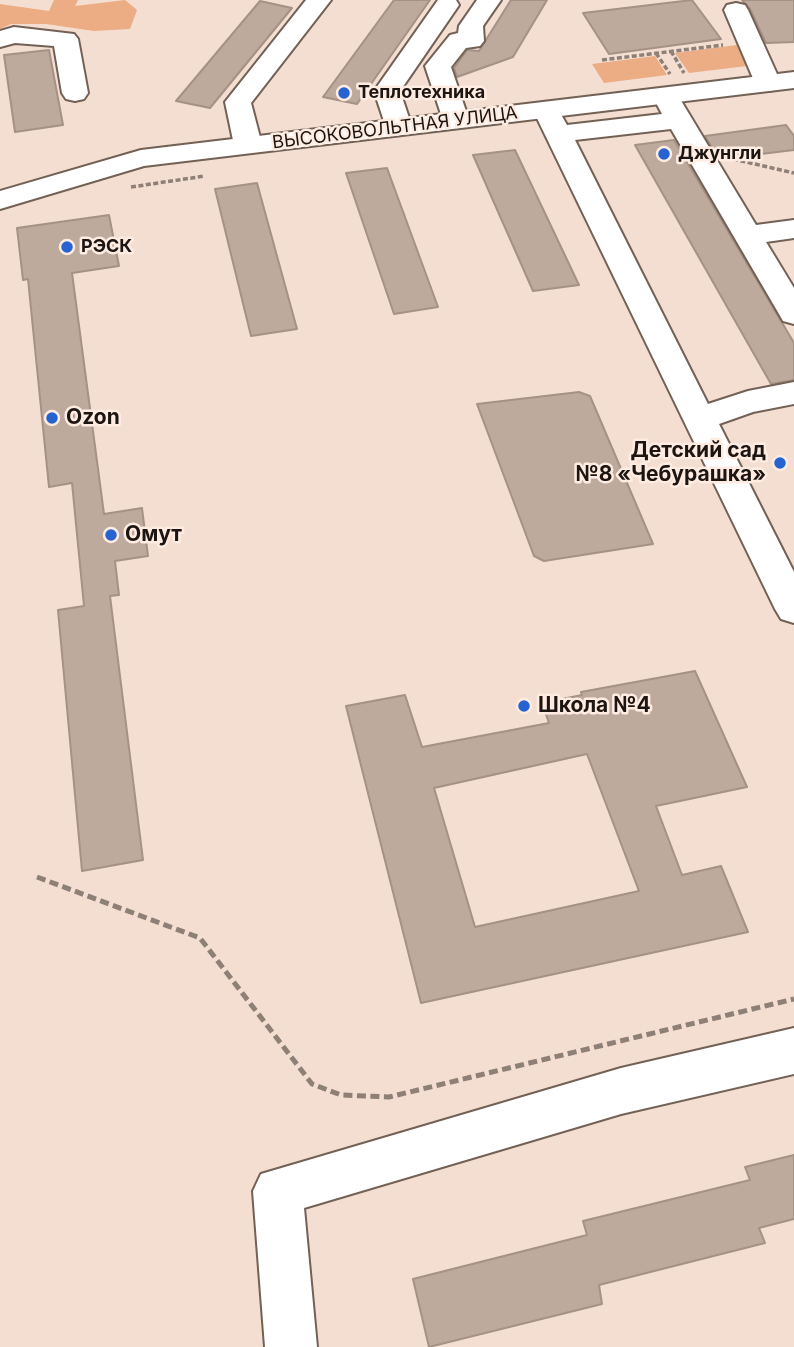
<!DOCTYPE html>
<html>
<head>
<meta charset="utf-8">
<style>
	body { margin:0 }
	canvas { display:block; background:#f3ded1 }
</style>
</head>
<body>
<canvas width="794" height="1347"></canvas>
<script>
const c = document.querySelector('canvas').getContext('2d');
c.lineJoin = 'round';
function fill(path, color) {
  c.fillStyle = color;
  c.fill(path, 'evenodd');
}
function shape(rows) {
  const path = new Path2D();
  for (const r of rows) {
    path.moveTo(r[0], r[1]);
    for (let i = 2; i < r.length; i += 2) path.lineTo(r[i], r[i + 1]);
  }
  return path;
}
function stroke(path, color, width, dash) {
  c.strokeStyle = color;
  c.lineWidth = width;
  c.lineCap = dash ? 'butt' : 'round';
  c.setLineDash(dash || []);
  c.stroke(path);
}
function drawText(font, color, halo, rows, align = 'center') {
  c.font = font + ' Inter,sans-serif';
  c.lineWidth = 5;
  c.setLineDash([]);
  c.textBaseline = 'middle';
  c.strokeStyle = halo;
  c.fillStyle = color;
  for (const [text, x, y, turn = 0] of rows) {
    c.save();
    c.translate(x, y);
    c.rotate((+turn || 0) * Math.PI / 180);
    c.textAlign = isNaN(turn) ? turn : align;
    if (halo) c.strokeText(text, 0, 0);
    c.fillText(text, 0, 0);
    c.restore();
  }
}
fill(shape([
	[54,0,78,0,75,6,125,0,137,10,130,29,94,31,46,24,11,24,0,29,0,4,49,11],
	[737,45,747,66,689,73,675,53],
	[655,56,667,75,604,83,592,64]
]), '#ecad85');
const building = shape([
	[394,0,430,0,357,104,323,97,394,0],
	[511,0,547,0,513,57,457,77,454,68,467,50,479,51,511,0],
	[692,0,721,39,609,54,583,13,692,0],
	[742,0,794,0,794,42,766,43,750,9,742,0],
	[260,1,292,8,210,108,176,101,260,1],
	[49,50,63,125,15,132,4,55,49,50],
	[786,125,794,136,794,150,719,159,705,136,786,125],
	[674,140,794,343,794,380,771,384,635,145,674,140],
	[515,150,579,285,533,291,473,155,515,150],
	[387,168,438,307,394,314,346,173,387,168],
	[257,183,297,329,251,336,215,189,257,183],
	[109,215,119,266,72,273,104,514,142,508,148,556,115,561,119,595,110,596,143,860,82,871,58,610,84,606,72,483,49,487,28,279,23,280,17,228,109,215],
	[579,392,590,396,653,544,544,561,534,556,477,404,579,392],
	[695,671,747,787,656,806,682,875,721,866,748,932,421,1003,346,706,405,695,422,747,549,723,542,703,582,695,581,692,695,671],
	[587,754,639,891,475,927,434,788,587,754],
	[794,1155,794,1219,759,1228,765,1243,599,1285,602,1304,429,1347,413,1279,587,1235,583,1221,750,1180,745,1167,794,1155]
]);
fill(building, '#bea99d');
stroke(building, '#a59185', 2);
const minor = shape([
	[306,0,331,0,251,103,262,145,258,151,248,153,238,151,234,145,225,102,306,0],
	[438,0,456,0,459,5,400,91,412,127,408,133,398,135,388,133,374,91,438,0],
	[477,0,501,0,483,26,484,41,480,46,466,48,451,67,469,120,465,126,456,128,447,126,443,120,425,66,450,35,458,33,459,26,477,0],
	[736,3,745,5,748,10,781,83,777,89,768,91,759,89,755,83,724,10,727,5,736,3],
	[14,27,74,34,78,39,88,93,84,99,75,101,66,99,62,93,54,46,15,43,0,47,0,31,14,27],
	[667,91,676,93,680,99,756,225,794,220,794,238,766,242,794,288,794,324,783,321,779,314,671,129,575,140,708,404,748,391,794,382,794,404,753,412,719,424,794,572,794,623,781,619,775,609,533,110,537,104,546,102,555,104,567,125,662,114,654,99,658,93,667,91],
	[794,1028,794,1074,621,1114,304,1208,317,1347,265,1347,253,1191,261,1174,621,1068,794,1028]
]);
const major = shape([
	[794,72,794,88,144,166,0,209,0,191,141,150,794,72]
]);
stroke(minor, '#736156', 4);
stroke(major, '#736156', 4);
stroke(shape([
	[671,51,684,73],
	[656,53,670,74],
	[602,60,723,45],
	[733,159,794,173],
	[131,187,205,176]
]), '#8e7f77', 3.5, [5, 2.5]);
stroke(shape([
	[37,877,200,938,312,1084,341,1095,389,1097,794,999]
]), '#8e7f77', 5, [9, 4.5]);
fill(minor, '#fff');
fill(major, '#fff');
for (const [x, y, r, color] of [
	[344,93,7,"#2763d0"],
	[664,154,7,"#2763d0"],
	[67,247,7,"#2763d0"],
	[52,418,7,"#2763d0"],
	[780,463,7,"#2763d0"],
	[111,535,7,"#2763d0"],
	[524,706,7,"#2763d0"]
]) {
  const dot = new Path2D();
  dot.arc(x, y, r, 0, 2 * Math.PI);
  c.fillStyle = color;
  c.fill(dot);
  stroke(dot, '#feece2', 2.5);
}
drawText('bold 18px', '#1c1511', '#feece2', [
	["Теплотехника",358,93],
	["Джунгли",678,154],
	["РЭСК",81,247]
], 'left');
drawText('18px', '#1c1511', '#feece2', [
	["ВЫСОКОВОЛЬТНАЯ УЛИЦА",395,128,-7]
]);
drawText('bold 21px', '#1c1511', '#feece2', [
	["Ozon",66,418],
	["Детский сад",766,451,"right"],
	["№8 «Чебурашка»",766,475,"right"],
	["Омут",125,535],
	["Школа №4",538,706]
], 'left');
</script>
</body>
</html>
